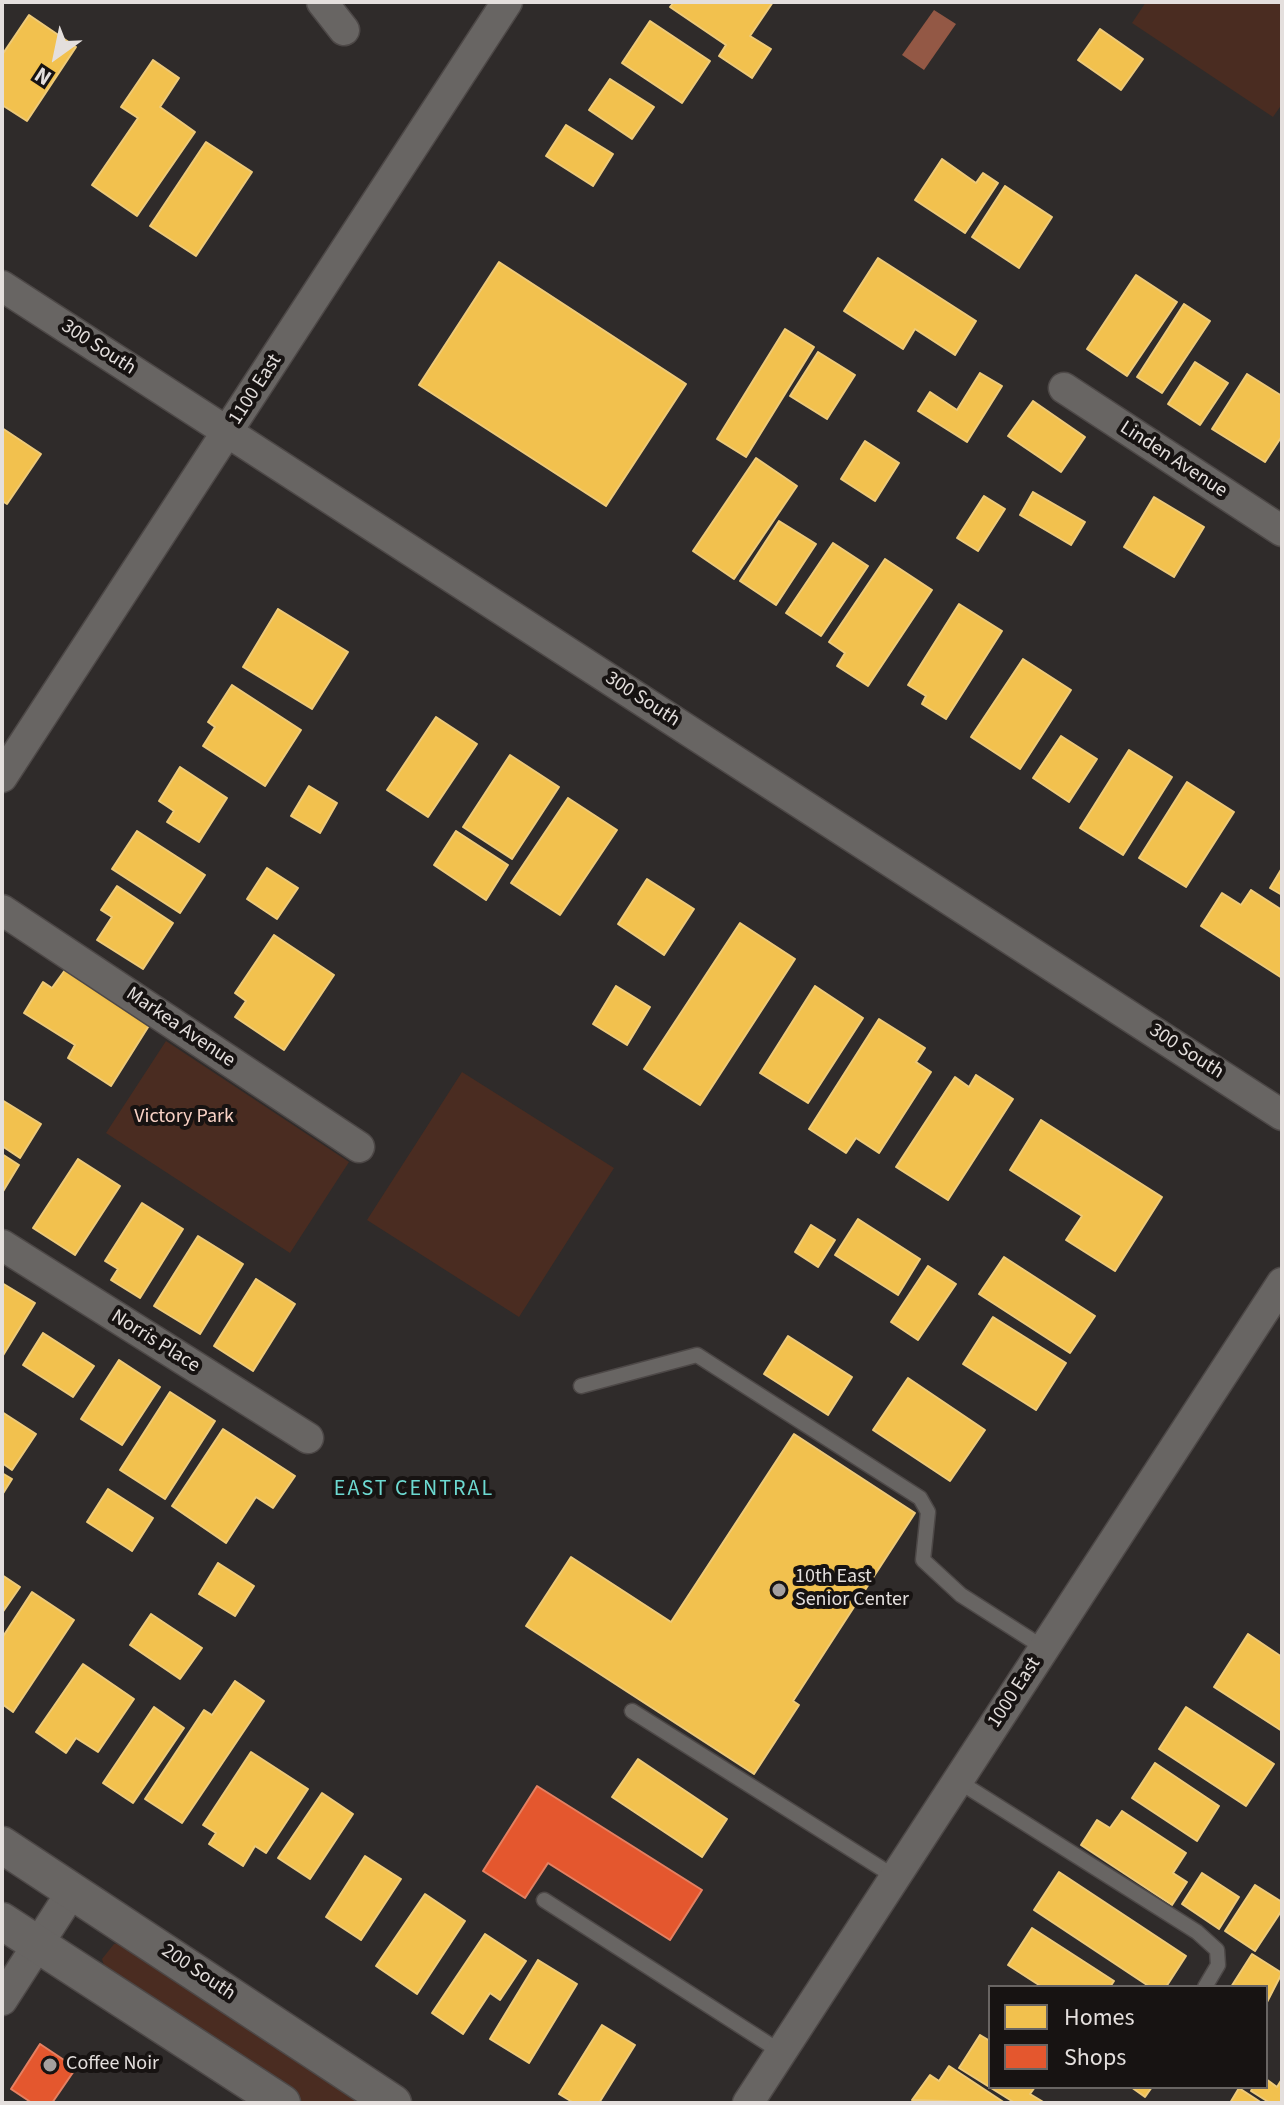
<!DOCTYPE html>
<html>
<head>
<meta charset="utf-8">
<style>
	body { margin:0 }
	#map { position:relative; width:1284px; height:2105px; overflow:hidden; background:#2f2b2a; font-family:"Source Sans 3",sans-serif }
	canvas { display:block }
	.frame { position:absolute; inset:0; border:4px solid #e4dfdd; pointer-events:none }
	.legend { position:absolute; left:988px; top:1985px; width:280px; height:104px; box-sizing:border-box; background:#171312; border:2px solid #696563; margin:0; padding:10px 14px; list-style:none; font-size:24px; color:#e4dfdd }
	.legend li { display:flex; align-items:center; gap:16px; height:40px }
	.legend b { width:40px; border:2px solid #696563 }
	.north { position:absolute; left:16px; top:16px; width:80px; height:80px; -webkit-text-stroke:6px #171312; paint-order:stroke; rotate:213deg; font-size:22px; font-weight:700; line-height:32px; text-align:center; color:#e4dfdd }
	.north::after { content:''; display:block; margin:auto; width:28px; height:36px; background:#e4dfdd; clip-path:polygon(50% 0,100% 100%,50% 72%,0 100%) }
</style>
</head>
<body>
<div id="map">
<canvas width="1284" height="2105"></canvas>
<div class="frame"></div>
<ul class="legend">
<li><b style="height:22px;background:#f2c14e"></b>Homes</li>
<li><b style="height:22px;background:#e4572e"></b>Shops</li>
</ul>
<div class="north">N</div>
</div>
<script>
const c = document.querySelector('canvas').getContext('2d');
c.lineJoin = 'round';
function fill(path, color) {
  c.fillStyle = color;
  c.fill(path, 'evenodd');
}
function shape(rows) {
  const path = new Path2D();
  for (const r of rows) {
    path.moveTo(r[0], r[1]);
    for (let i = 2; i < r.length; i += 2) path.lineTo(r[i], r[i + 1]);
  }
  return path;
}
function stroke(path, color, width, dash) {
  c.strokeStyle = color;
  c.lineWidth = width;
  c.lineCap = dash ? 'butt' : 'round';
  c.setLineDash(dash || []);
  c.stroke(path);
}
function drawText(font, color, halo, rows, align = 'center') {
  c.font = font + ' "Source Sans 3",sans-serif';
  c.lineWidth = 8;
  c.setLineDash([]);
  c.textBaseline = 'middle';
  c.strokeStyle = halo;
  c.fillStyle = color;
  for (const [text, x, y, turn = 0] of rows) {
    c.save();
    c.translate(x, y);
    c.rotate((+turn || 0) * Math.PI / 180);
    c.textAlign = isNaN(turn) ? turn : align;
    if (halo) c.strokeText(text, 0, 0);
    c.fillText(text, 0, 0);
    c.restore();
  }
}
fill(shape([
	[1146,2,1282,2,1282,104,1273,117,1132,23],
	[166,1041,349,1162,290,1253,106,1133],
	[462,1072,614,1168,519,1317,367,1220],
	[122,1943,375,2103,305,2103,107,1975,102,1959,114,1944]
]), '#4a2c21');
fill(shape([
	[934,10,956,24,924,70,902,55]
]), '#935845');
const homes = shape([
	[674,2,773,2,750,36,771,49,752,78,719,56,726,45,670,7,674,2],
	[29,15,76,47,27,121,2,105,2,55,29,15],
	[650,21,710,61,682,103,622,63,650,21],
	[1100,29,1143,59,1121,90,1078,60,1100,29],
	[153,60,179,78,160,107,195,132,137,216,92,185,138,118,121,107,153,60],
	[610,79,654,107,632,139,589,110,610,79],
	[566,125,613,154,593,186,546,156,566,125],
	[206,142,252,172,196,256,150,226,206,142],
	[942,159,976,183,983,173,998,183,965,233,915,200,942,159],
	[1005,186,1052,217,1019,268,972,237,1005,186],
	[878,258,976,321,955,355,915,329,903,349,844,311,878,258],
	[499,262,686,384,606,506,419,385,499,262],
	[1136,275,1177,302,1127,376,1087,349,1136,275],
	[1184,304,1210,321,1162,393,1137,377,1184,304],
	[785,329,814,347,746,457,717,439,785,329],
	[818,352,855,375,827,419,790,396,818,352],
	[1195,362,1228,383,1200,425,1168,404,1195,362],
	[980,373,1002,386,967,442,918,411,930,392,957,410,980,373],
	[1247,374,1282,396,1282,436,1265,462,1212,429,1247,374],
	[1033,401,1085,437,1061,472,1008,436,1033,401],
	[2,428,41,454,7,504,2,501,2,428],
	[865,441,899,463,875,501,841,479,865,441],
	[756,458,797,486,734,579,693,551,756,458],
	[1033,492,1085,522,1071,545,1020,515,1033,492],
	[984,496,1005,509,978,551,957,538,984,496],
	[1154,497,1204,527,1174,577,1124,547,1154,497],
	[779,521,816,544,776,605,740,581,779,521],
	[833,543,868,566,821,636,786,613,833,543],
	[885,559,932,590,868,686,837,666,845,653,829,642,885,559],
	[959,604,1002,631,946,719,922,704,926,696,908,685,959,604],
	[278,609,348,652,312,709,243,667,278,609],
	[1023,659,1071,690,1020,769,971,737,1023,659],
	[232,685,301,730,265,786,203,746,215,727,208,722,232,685],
	[436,717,477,744,428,817,387,790,436,717],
	[1061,736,1097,759,1069,802,1033,778,1061,736],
	[1129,750,1172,777,1123,855,1080,828,1129,750],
	[510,755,559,787,512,859,463,827,510,755],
	[180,767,227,798,199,842,167,822,174,811,159,801,180,767],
	[1187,782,1234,812,1186,887,1139,858,1187,782],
	[309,786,337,803,320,833,291,816,309,786],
	[568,798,617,830,560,915,511,883,568,798],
	[137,831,205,875,180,913,112,869,137,831],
	[456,831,508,865,486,900,434,865,456,831],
	[267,868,298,888,277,919,247,899,267,868],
	[1282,868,1282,895,1270,888,1282,868],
	[647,879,694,909,664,955,618,924,647,879],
	[117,886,173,923,143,969,97,940,112,917,101,910,117,886],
	[1251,890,1282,910,1282,978,1201,926,1222,893,1241,905,1251,890],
	[740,923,795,959,700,1105,644,1069,740,923],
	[274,935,334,975,284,1050,235,1017,246,1001,235,993,274,935],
	[65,970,150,1024,111,1086,68,1058,75,1045,24,1013,43,982,52,988,65,970],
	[616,986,650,1007,627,1045,593,1024,616,986],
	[815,986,863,1018,808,1103,760,1073,815,986],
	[879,1019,925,1048,916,1062,931,1072,879,1153,856,1138,846,1153,809,1129,879,1019],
	[976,1075,1013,1099,948,1200,896,1167,955,1077,969,1087,976,1075],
	[2,1100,41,1124,20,1158,2,1146,2,1100],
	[1041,1120,1162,1197,1115,1271,1066,1240,1082,1216,1010,1170,1041,1120],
	[2,1154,19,1165,2,1193,2,1154],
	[78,1159,120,1186,75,1255,33,1228,78,1159],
	[142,1203,183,1229,140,1298,111,1280,118,1269,105,1261,142,1203],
	[858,1219,920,1259,898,1295,835,1255,858,1219],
	[811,1225,835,1240,818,1267,795,1252,811,1225],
	[198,1236,243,1264,200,1334,154,1306,198,1236],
	[1004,1257,1095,1316,1070,1353,979,1294,1004,1257],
	[928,1266,956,1284,918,1340,891,1322,928,1266],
	[256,1279,295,1304,253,1371,214,1346,256,1279],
	[2,1283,35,1303,2,1357,2,1283],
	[993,1317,1066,1363,1036,1410,963,1364,993,1317],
	[43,1333,94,1366,73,1397,23,1365,43,1333],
	[788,1336,852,1377,828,1415,764,1374,788,1336],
	[119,1360,160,1387,122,1445,81,1419,119,1360],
	[908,1378,985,1430,950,1481,873,1430,908,1378],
	[170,1392,215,1421,165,1499,120,1470,170,1392],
	[2,1412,36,1434,12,1470,2,1463,2,1412],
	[223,1429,295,1476,273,1508,256,1497,226,1543,172,1506,223,1429],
	[794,1434,915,1513,793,1701,799,1705,754,1774,526,1626,571,1557,671,1622,794,1434],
	[2,1473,12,1479,2,1495,2,1473],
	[108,1489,153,1518,132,1551,87,1522,108,1489],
	[218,1563,254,1586,235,1616,199,1594,218,1563],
	[2,1575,20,1587,2,1613,2,1575],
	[32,1592,74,1620,13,1712,2,1704,2,1638,32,1592],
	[151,1614,202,1648,180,1679,130,1645,151,1614],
	[1248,1634,1282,1657,1282,1731,1214,1687,1248,1634],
	[83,1664,134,1699,98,1752,76,1738,66,1753,36,1732,83,1664],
	[235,1681,264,1701,182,1823,145,1799,204,1710,212,1715,235,1681],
	[154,1707,184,1728,133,1803,103,1783,154,1707],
	[1186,1707,1274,1764,1246,1806,1159,1749,1186,1707],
	[251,1752,308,1789,266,1853,255,1846,243,1866,209,1844,216,1833,203,1825,251,1752],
	[638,1759,727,1819,702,1857,612,1797,638,1759],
	[1155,1763,1219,1806,1197,1841,1132,1798,1155,1763],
	[322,1793,353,1814,310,1879,278,1858,322,1793],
	[1122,1811,1186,1853,1173,1873,1187,1882,1172,1905,1081,1845,1097,1820,1110,1828,1122,1811],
	[365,1856,401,1879,361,1940,326,1917,365,1856],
	[1059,1872,1186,1956,1166,1987,1150,1987,1034,1910,1059,1872],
	[1202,1873,1239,1897,1219,1929,1182,1904,1202,1873],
	[1255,1885,1282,1902,1282,1910,1255,1951,1225,1931,1255,1885],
	[425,1894,465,1921,417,1994,376,1966,425,1894],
	[1032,1928,1114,1981,1110,1987,1042,1987,1008,1965,1032,1928],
	[485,1934,526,1961,500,2000,490,1993,463,2034,432,2013,485,1934],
	[1252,1954,1282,1973,1266,2004,1266,1987,1231,1987,1252,1954],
	[538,1960,577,1984,529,2063,490,2039,538,1960],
	[602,2025,635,2045,599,2103,574,2103,559,2094,602,2025],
	[980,2035,990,2041,990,2087,1035,2087,1030,2094,1045,2103,1015,2103,959,2068,980,2035],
	[949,2066,1005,2103,912,2100,930,2075,939,2081,949,2066],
	[1266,2079,1277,2087,1282,2079,1282,2103,1270,2103,1251,2091,1253,2087,1266,2087,1266,2079],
	[1131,2087,1152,2087,1145,2097,1131,2087],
	[1239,2088,1262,2103,1230,2103,1239,2088]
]);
fill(homes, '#f2c14e');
stroke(homes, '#eeca79', 2);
const shops = shape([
	[537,1786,702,1890,670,1940,548,1863,525,1898,483,1871,537,1786],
	[40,2044,76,2068,52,2103,32,2103,11,2089,40,2044]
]);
fill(shops, '#e4572e');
stroke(shops, '#e48062', 2);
const service = shape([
	[581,1386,697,1355,920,1498,928,1512,923,1560,961,1595,1044,1648],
	[632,1711,895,1877],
	[958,1781,1197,1932,1217,1950,1218,1965,1205,1987],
	[544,1900,781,2052]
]);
const minor = shape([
	[322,2,344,30],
	[2,286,1282,1115],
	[1064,388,1282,531],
	[2,777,507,2],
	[2,910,359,1147],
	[2,1245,308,1438],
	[2,2000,73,1890],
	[748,2103,1282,1283]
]);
const tertiary = shape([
	[2,1845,393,2103],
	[2,1921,282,2103]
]);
stroke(service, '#4d4847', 17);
stroke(minor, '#4d4847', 33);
stroke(tertiary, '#4d4847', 39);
stroke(service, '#686563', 14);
stroke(minor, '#686563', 30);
stroke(tertiary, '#686563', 36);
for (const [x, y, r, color] of [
	[779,1590,8,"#a5a09e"],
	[50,2065,8,"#a5a09e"]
]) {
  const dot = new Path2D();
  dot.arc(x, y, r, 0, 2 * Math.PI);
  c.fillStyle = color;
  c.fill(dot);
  stroke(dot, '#171312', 3);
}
drawText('20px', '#e4dfdd', '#171312', [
	["300 South",98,348,33],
	["1100 East",256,390,-57],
	["Linden Avenue",1173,460,33],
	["300 South",642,700,33],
	["Markea Avenue",180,1028,34],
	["300 South",1186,1052,33],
	["Norris Place",155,1342,32],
	["1000 East",1015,1693,-57],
	["200 South",198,1973,34]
]);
drawText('20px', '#f9d2c5', '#171312', [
	["Victory Park",184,1118]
]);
drawText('20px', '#e4dfdd', '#171312', [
	["10th East",795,1578],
	["Senior Center",795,1601],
	["Coffee Noir",66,2065]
], 'left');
c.letterSpacing = '2px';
drawText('22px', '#6dd9d1', '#171312', [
	["EAST CENTRAL",414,1490]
]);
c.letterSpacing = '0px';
</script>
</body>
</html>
